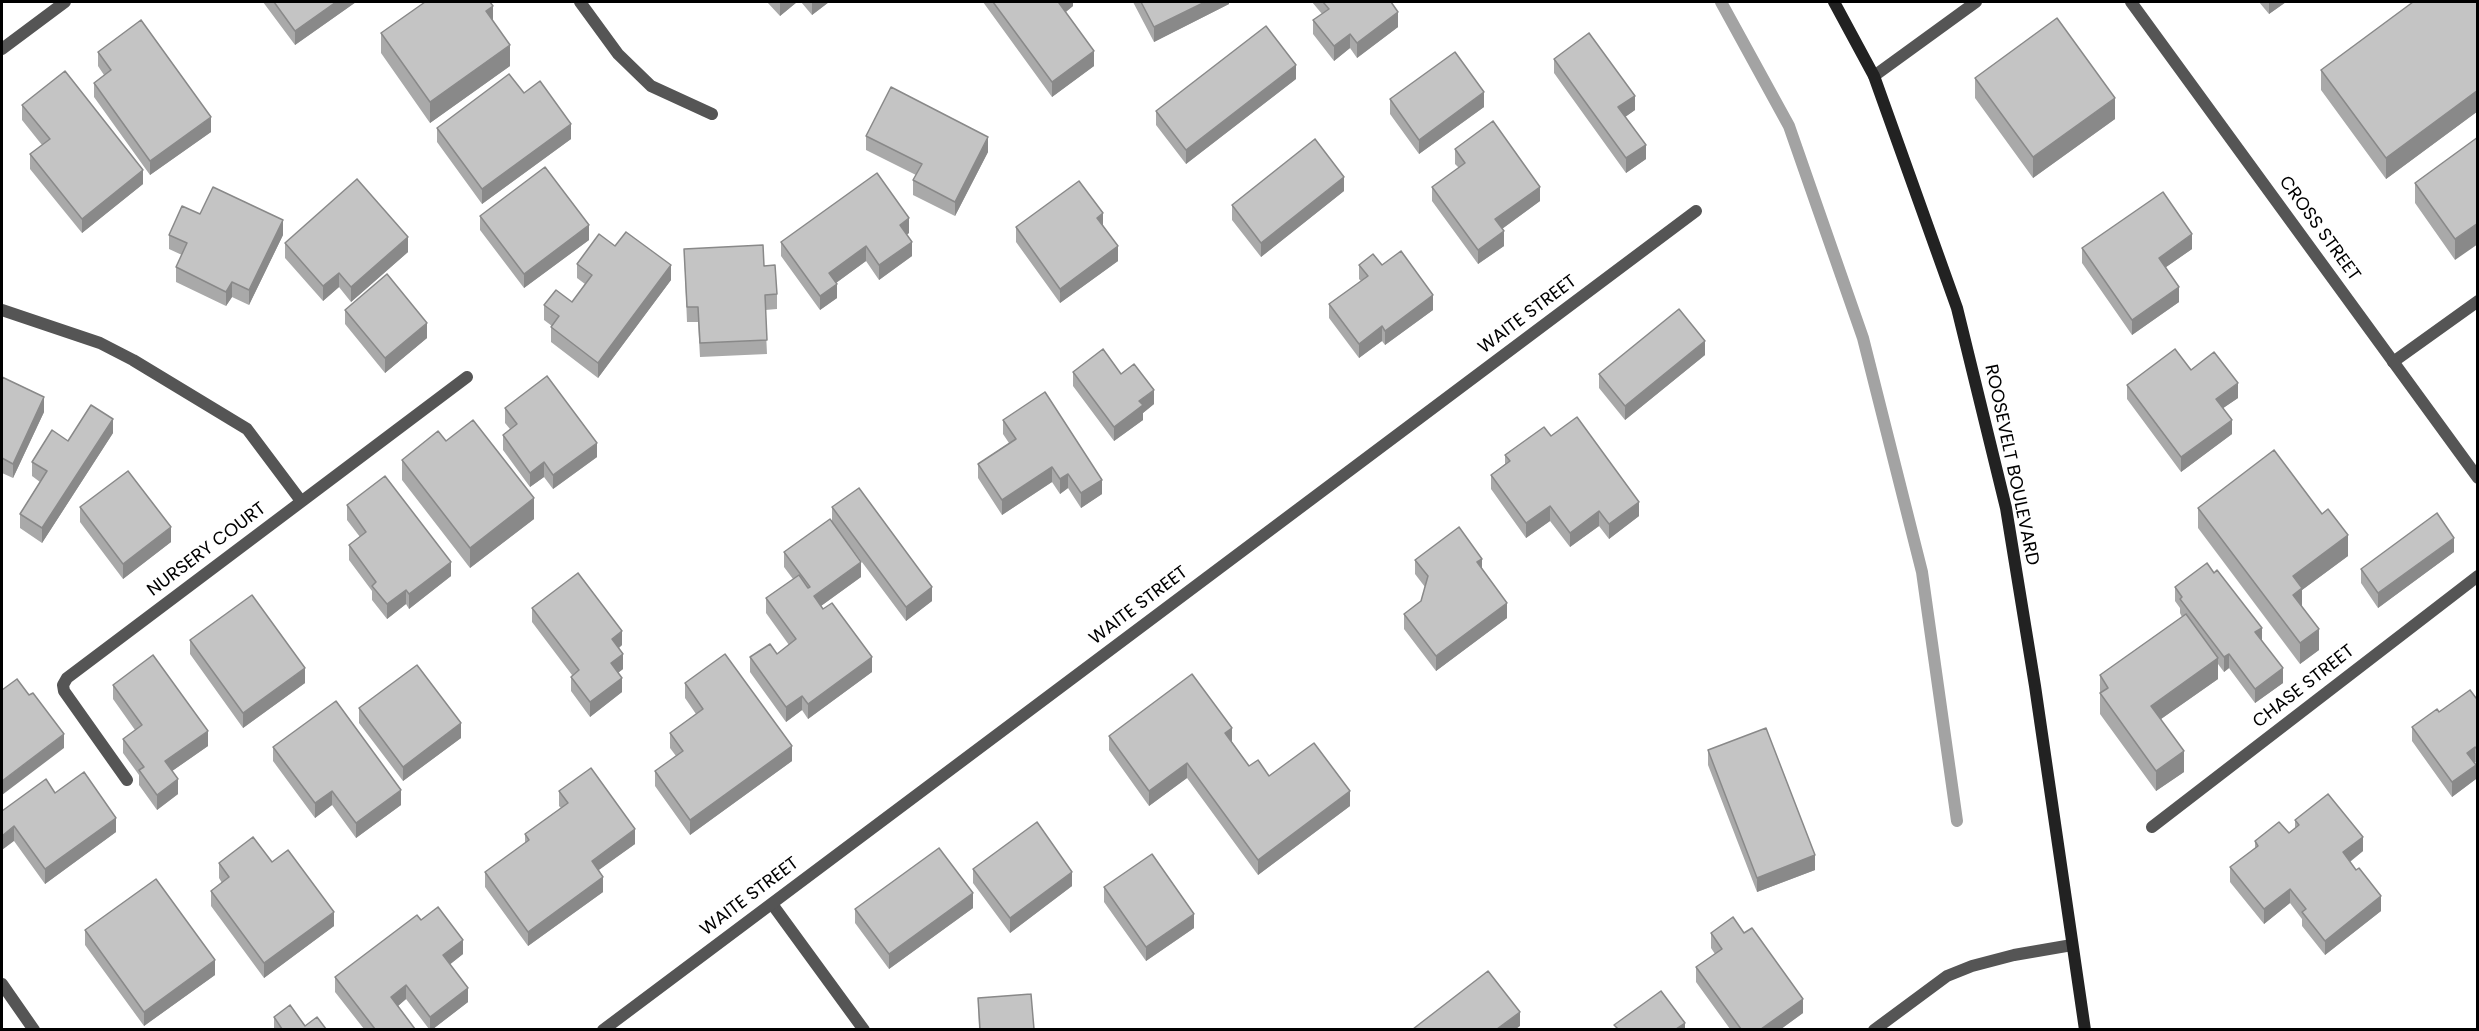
<!DOCTYPE html>
<html>
<head>
<meta charset="utf-8">
<style>
	body { margin:0 }
	#map { position:relative; width:2479px; height:1031px; overflow:hidden; background:#fff; font-family:Poppins,sans-serif }
	canvas { display:block }
	.frame { position:absolute; inset:0; border:3px solid #000; pointer-events:none }
</style>
</head>
<body>
<div id="map">
<canvas width="2479" height="1031"></canvas>
<div class="frame"></div>
</div>
<script>
const c = document.querySelector('canvas').getContext('2d');
c.lineJoin = 'round';
function shape(rows) {
  const path = new Path2D();
  for (const r of rows) {
    path.moveTo(r[0], r[1]);
    for (let i = 2; i < r.length; i += 2) path.lineTo(r[i], r[i + 1]);
  }
  return path;
}
function stroke(path, color, width, dash) {
  c.strokeStyle = color;
  c.lineWidth = width;
  c.lineCap = dash ? 'butt' : 'round';
  c.setLineDash(dash || []);
  c.stroke(path);
}
function fill(path, color) {
  c.fillStyle = color;
  c.fill(path, 'evenodd');
}
function drawText(font, color, halo, rows, align = 'center') {
  c.font = font + ' Poppins,sans-serif';
  c.lineWidth = 5;
  c.setLineDash([]);
  c.textBaseline = 'middle';
  c.strokeStyle = halo;
  c.fillStyle = color;
  for (const [text, x, y, turn = 0] of rows) {
    c.save();
    c.translate(x, y);
    c.rotate((+turn || 0) * Math.PI / 180);
    c.textAlign = isNaN(turn) ? turn : align;
    if (halo) c.strokeText(text, 0, 0);
    c.fillText(text, 0, 0);
    c.restore();
  }
}
stroke(shape([
	[1721,2,1789,126,1863,338,1922,572,1957,821]
]), '#a3a3a3', 12);
stroke(shape([
	[2393,362,2478,301],
	[772,904,864,1030],
	[1874,1030,1947,976,1972,966,2014,955,2072,945]
]), '#555', 12);
stroke(shape([
	[580,2,618,54,651,86,712,114],
	[2131,2,2478,478],
	[2,49,65,2],
	[1874,76,1976,2],
	[2,310,100,343,133,360,247,429,301,501],
	[127,780,64,691,63,685,67,678,467,377],
	[2152,827,2478,576],
	[603,1030,1696,211]
]), '#555', 12);
stroke(shape([
	[2,984,34,1030]
]), '#555', 12);
stroke(shape([
	[1834,2,1874,76,1957,308,2006,508,2035,686,2085,1030]
]), '#222', 12);
fill(shape([
	[263,2,356,2,295,45],
	[767,2,797,2,780,16],
	[801,2,829,2,812,15],
	[983,2,1073,2,1073,6,1066,12,1094,66,1052,97],
	[1133,2,1229,2,1229,4,1154,42],
	[1312,2,1391,2,1398,27,1357,58,1350,48,1334,61,1313,34,1313,20,1322,14],
	[2259,2,2286,2,2269,14],
	[2478,2,2478,111,2386,179,2321,90,2321,70],
	[493,21,510,66,430,123,381,53,381,33],
	[98,52,211,132,150,175,94,97,94,83,104,75,98,66],
	[1554,59,1635,110,1625,117,1646,159,1626,173,1554,73],
	[1975,78,2115,119,2033,178,1975,98],
	[1296,79,1186,164,1156,125,1156,111],
	[524,93,571,139,482,204,437,142,437,128],
	[1390,99,1484,107,1419,154,1390,114],
	[22,105,143,184,82,233,30,169,30,154,42,145,22,120],
	[866,136,988,152,955,216,913,195,913,180,916,175,866,150],
	[2478,137,2455,260,2415,203,2415,183],
	[1455,149,1540,201,1502,229,1504,246,1478,264,1432,201,1432,187,1459,168,1455,164],
	[1344,191,1261,257,1232,220,1232,205],
	[200,214,283,235,249,305,232,297,226,306,176,282,176,267,182,255,169,249,169,235],
	[480,216,589,240,524,288,480,230],
	[1103,225,1118,261,1060,303,1016,242,1016,227],
	[909,233,906,235,912,256,879,280,866,261,836,283,837,298,820,310,781,256,781,242],
	[285,243,408,252,351,302,339,287,323,301,285,258],
	[615,246,671,280,598,378,551,342,551,327,552,326,544,320,544,305,572,302,585,284,577,278,577,264],
	[2082,248,2192,249,2166,267,2179,302,2132,335,2082,263],
	[684,249,764,266,777,294,777,309,765,310,767,354,700,357,698,322,687,322],
	[1359,265,1382,265,1433,310,1385,345,1382,341,1359,358,1329,318,1329,304,1361,281,1359,279],
	[345,310,427,338,385,373,345,324],
	[1705,355,1625,420,1599,388,1599,374],
	[2191,370,2238,398,2223,408,2232,434,2181,472,2127,399,2127,385],
	[1073,372,1154,404,1143,413,1143,420,1114,441,1073,386],
	[2,377,44,412,13,478,2,473],
	[505,408,597,457,553,489,544,477,530,487,503,450,503,435,510,429,505,423],
	[1003,420,1102,494,1081,508,1068,488,1060,494,1052,482,1002,515,978,478,978,464,1009,443,1003,434],
	[113,433,42,543,20,528,20,514,40,482,32,476,32,462,68,441],
	[1551,436,1639,516,1609,539,1599,526,1570,547,1550,521,1526,538,1491,489,1491,475,1505,464,1505,455],
	[402,460,534,519,470,568,402,480],
	[347,505,451,576,409,609,406,604,387,619,372,600,372,591,349,560,349,545,360,537,347,520],
	[80,507,171,542,123,579,80,522],
	[832,507,932,601,906,621,832,522],
	[2198,508,2348,556,2302,590,2302,607,2319,650,2300,664,2198,528],
	[784,552,861,577,821,606,872,672,808,719,802,710,786,722,750,672,750,657,777,654,789,645,766,613,766,598,793,579,784,567],
	[2454,552,2378,608,2361,583,2361,569],
	[1415,560,1482,568,1507,618,1436,671,1404,629,1404,614,1421,601,1425,587,1415,574],
	[2175,587,2262,640,2283,683,2255,703,2229,668,2224,672,2218,664,2218,679,2161,719,2184,772,2156,791,2100,714,2100,675,2182,617,2180,613,2180,608,2175,601],
	[532,608,622,645,619,648,623,669,618,673,622,692,590,717,571,691,571,677,572,675,532,622],
	[190,640,305,683,243,728,190,654],
	[685,683,792,761,690,835,655,786,655,771,676,756,670,748,670,733,696,714,685,698],
	[113,685,208,746,172,771,178,794,157,810,139,785,139,775,123,753,123,739,135,730,113,699],
	[2478,696,2478,765,2475,762,2474,763,2476,779,2452,797,2412,741,2412,727,2439,712],
	[359,708,461,738,403,781,359,723],
	[1109,736,1232,742,1249,766,1269,776,1350,806,1258,875,1187,778,1149,806,1109,750],
	[273,747,401,805,356,838,332,805,315,818,273,761],
	[1708,750,1815,870,1757,892,1708,765],
	[559,791,635,844,598,870,603,892,528,946,485,887,485,872,525,844,525,834,561,808,559,806],
	[55,793,116,832,45,884,14,841,2,811],
	[2295,820,2363,851,2350,862,2381,911,2325,955,2302,926,2302,919,2290,903,2264,924,2230,882,2230,867,2255,848,2255,841,2289,833,2295,828],
	[272,862,334,926,264,978,211,906,211,891,222,883,219,878,219,863],
	[973,869,1072,886,1010,933,973,883],
	[1104,887,1194,928,1146,961,1104,902],
	[973,908,889,969,855,923,855,909],
	[421,920,463,954,450,964,468,1002,433,1029,429,1029,406,999,398,1006,415,1029,364,1029,335,992,335,977],
	[85,930,215,975,144,1026,85,945],
	[1711,933,1744,933,1803,1013,1781,1029,1730,1029,1696,982,1696,967,1715,954,1711,948],
	[978,998,1034,1029,979,1029],
	[274,1017,305,1026,326,1029,274,1029]
]), '#a9a9a9');
fill(shape([
	[336,2,356,2,295,45,295,31],
	[780,2,797,2,780,16],
	[812,2,829,2,812,15],
	[1060,2,1073,2,1073,6,1059,17,1059,3],
	[1205,2,1229,2,1229,4,1154,42,1154,27],
	[2269,2,2286,2,2269,14],
	[493,6,493,26,486,11],
	[1398,12,1398,27,1357,58,1357,43],
	[1350,34,1350,48,1334,61,1334,46],
	[510,45,510,66,430,123,430,102],
	[1094,51,1094,66,1052,97,1052,82],
	[1296,65,1296,79,1186,164,1186,150],
	[2478,90,2478,111,2386,179,2386,158],
	[1484,92,1484,107,1419,154,1419,140],
	[1635,96,1635,110,1618,122,1618,107],
	[2115,98,2115,119,2033,178,2033,157],
	[211,117,211,132,150,175,150,161],
	[571,124,571,139,482,204,482,189],
	[988,137,988,152,955,216,955,202],
	[1646,145,1646,159,1626,173,1626,158],
	[143,170,143,184,82,233,82,219],
	[1344,177,1344,191,1261,257,1261,243],
	[1540,187,1540,201,1495,234,1495,219],
	[1103,213,1103,228,1097,218],
	[909,218,909,233,900,240,900,225],
	[283,220,283,235,249,305,249,290],
	[2478,223,2478,244,2455,260,2455,239],
	[589,225,589,240,524,288,524,274],
	[1504,231,1504,246,1478,264,1478,250],
	[2192,234,2192,249,2159,272,2159,258],
	[408,237,408,252,351,302,351,287],
	[912,242,912,256,879,280,879,265],
	[866,246,866,261,829,288,829,273],
	[1118,246,1118,261,1060,303,1060,289],
	[671,265,671,280,598,378,598,363],
	[339,273,339,287,323,301,323,286],
	[232,282,232,297,226,306,226,292],
	[837,284,837,298,820,310,820,296],
	[2179,287,2179,302,2132,335,2132,320],
	[1433,295,1433,310,1385,345,1385,331],
	[427,323,427,338,385,373,385,358],
	[1382,326,1382,341,1359,358,1359,344],
	[1705,341,1705,355,1625,420,1625,406],
	[2238,383,2238,398,2216,413,2216,399],
	[1154,390,1154,404,1143,413,1143,420,1114,441,1114,427,1139,401],
	[44,397,44,412,13,478,13,464],
	[113,419,113,433,42,543,42,528],
	[2232,420,2232,434,2181,472,2181,457],
	[597,443,597,457,553,489,553,475],
	[544,462,544,477,530,487,530,473],
	[1052,467,1052,482,1002,515,1002,500],
	[1068,474,1068,488,1060,494,1060,479],
	[1102,480,1102,494,1081,508,1081,493],
	[534,498,534,519,470,568,470,548],
	[1639,502,1639,516,1609,539,1609,524],
	[1550,506,1550,521,1526,538,1526,523],
	[1599,511,1599,526,1570,547,1570,533],
	[171,527,171,542,123,579,123,564],
	[2348,535,2348,556,2302,590,2302,608,2293,615,2293,576],
	[2454,538,2454,552,2378,608,2378,593],
	[1482,559,1482,573,1477,562],
	[451,562,451,576,409,609,409,594],
	[861,562,861,577,814,611,814,596],
	[932,587,932,601,906,621,906,607],
	[406,590,406,604,387,619,387,604],
	[1507,603,1507,618,1436,671,1436,656],
	[2262,628,2262,642,2255,632],
	[2319,629,2319,650,2300,664,2300,643],
	[622,631,622,645,612,653,612,639],
	[623,654,623,669,611,678,611,663],
	[2229,654,2229,668,2224,672,2224,657],
	[872,657,872,672,808,719,808,704],
	[2218,658,2218,679,2151,726,2151,706],
	[305,668,305,683,243,728,243,713],
	[2283,668,2283,683,2255,703,2255,689],
	[622,678,622,692,590,717,590,702],
	[802,696,802,710,786,722,786,707],
	[461,723,461,738,403,781,403,767],
	[1232,728,1232,743,1225,733],
	[208,731,208,746,165,776,165,761],
	[64,734,64,748,2,795,2,781],
	[792,746,792,761,690,835,690,820],
	[2475,747,2475,762,2467,768,2467,753],
	[2184,751,2184,772,2156,791,2156,771],
	[1187,763,1187,778,1149,806,1149,791],
	[2476,765,2476,779,2452,797,2452,782],
	[178,779,178,794,157,810,157,795],
	[401,790,401,805,356,838,356,823],
	[332,791,332,805,315,818,315,803],
	[1350,791,1350,806,1258,875,1258,860],
	[116,818,116,832,45,884,45,869],
	[14,826,14,841,2,850,2,836],
	[635,829,635,844,592,875,592,861],
	[2363,837,2363,851,2343,867,2343,852],
	[1815,855,1815,870,1757,892,1757,878],
	[1072,872,1072,886,1010,933,1010,918],
	[603,877,603,892,528,946,528,932],
	[2290,889,2290,903,2264,924,2264,909],
	[973,893,973,908,889,969,889,954],
	[2381,896,2381,911,2325,955,2325,941],
	[334,912,334,926,264,978,264,963],
	[1194,914,1194,928,1146,961,1146,947],
	[463,940,463,954,443,970,443,955],
	[215,960,215,975,144,1026,144,1012],
	[406,985,406,999,391,1012,391,997],
	[468,988,468,1002,433,1029,430,1029,430,1017],
	[1803,999,1803,1013,1781,1029,1761,1029],
	[1520,1012,1520,1026,1516,1029,1497,1029],
	[1685,1023,1685,1029,1676,1029]
]), '#898989');
const building = shape([
	[274,2,336,2,295,31,274,2],
	[425,2,490,2,493,6,486,11,510,45,430,102,381,33,425,2],
	[993,2,1060,2,1059,3,1094,51,1052,82,993,2],
	[1141,2,1205,2,1154,27,1141,2],
	[1323,2,1391,2,1398,12,1357,43,1350,34,1334,46,1313,20,1329,9,1323,2],
	[2413,2,2478,2,2478,90,2386,158,2321,70,2413,2],
	[2057,18,2115,98,2033,157,1975,78,2057,18],
	[141,20,211,117,150,161,94,83,111,70,98,52,141,20],
	[1266,26,1296,65,1186,150,1156,111,1266,26],
	[1589,33,1635,96,1618,107,1646,145,1626,158,1554,59,1589,33],
	[1455,52,1484,92,1419,140,1390,99,1455,52],
	[65,71,143,170,82,219,30,154,50,139,22,105,65,71],
	[509,74,524,93,540,81,571,124,482,189,437,128,509,74],
	[891,87,988,137,955,202,913,180,922,164,866,136,891,87],
	[1493,121,1540,187,1495,219,1504,231,1478,250,1432,187,1465,163,1455,149,1493,121],
	[2478,137,2478,223,2455,239,2415,183,2478,137],
	[1315,139,1344,177,1261,243,1232,205,1315,139],
	[545,167,589,225,524,274,480,216,545,167],
	[877,173,909,218,900,225,912,242,879,265,866,246,829,273,837,284,820,296,781,242,877,173],
	[357,179,408,237,351,287,339,273,323,286,285,243,357,179],
	[1079,181,1103,213,1097,218,1118,246,1060,289,1016,227,1079,181],
	[213,187,283,220,249,290,232,282,226,292,176,267,187,243,169,235,182,206,200,214,213,187],
	[2163,192,2192,234,2159,258,2179,287,2132,320,2082,248,2163,192],
	[626,232,671,265,598,363,551,327,559,316,544,305,556,290,572,302,592,275,577,264,599,234,615,246,626,232],
	[763,245,764,266,775,265,777,294,765,295,767,340,700,343,698,307,687,307,684,249,763,245],
	[1401,251,1433,295,1385,331,1382,326,1359,344,1329,304,1368,276,1359,265,1373,254,1382,265,1401,251],
	[387,274,427,323,385,358,345,310,387,274],
	[1679,309,1705,341,1625,406,1599,374,1679,309],
	[1103,349,1121,374,1134,364,1154,390,1139,401,1143,405,1114,427,1073,372,1103,349],
	[2175,349,2191,370,2214,352,2238,383,2216,399,2232,420,2181,457,2127,385,2175,349],
	[547,376,597,443,553,475,544,462,530,473,503,435,517,424,505,408,547,376],
	[2,377,44,397,13,464,2,458,2,377],
	[1045,392,1102,480,1081,493,1068,474,1060,479,1052,467,1002,500,978,464,1016,439,1003,420,1045,392],
	[91,405,113,419,42,528,20,514,47,471,32,462,52,430,68,441,91,405],
	[1577,417,1639,502,1609,524,1599,511,1570,533,1550,506,1526,523,1491,475,1510,461,1505,455,1544,427,1551,436,1577,417],
	[473,420,534,498,470,548,402,460,438,431,446,441,473,420],
	[2274,450,2322,514,2328,509,2348,535,2293,576,2302,588,2293,595,2319,629,2300,643,2198,508,2274,450],
	[128,471,171,527,123,564,80,507,128,471],
	[385,476,451,562,409,594,406,590,387,604,372,586,376,582,349,545,366,532,347,505,385,476],
	[859,488,932,587,906,607,832,507,859,488],
	[2437,513,2454,538,2378,593,2361,569,2437,513],
	[830,519,861,562,814,596,823,609,832,603,872,657,808,704,802,696,786,707,750,657,770,644,777,654,796,639,766,598,799,575,808,588,810,587,784,552,830,519],
	[1459,527,1482,559,1477,562,1507,603,1436,656,1404,614,1421,601,1428,576,1415,560,1459,527],
	[2207,563,2214,573,2217,570,2262,628,2255,632,2283,668,2255,689,2229,654,2224,657,2180,599,2182,597,2175,587,2207,563],
	[578,573,622,631,612,639,623,654,611,663,622,678,590,702,571,677,579,670,532,608,578,573],
	[252,595,305,668,243,713,190,640,252,595],
	[2186,614,2218,658,2151,706,2184,751,2156,771,2100,693,2108,688,2100,675,2186,614],
	[725,654,792,746,690,820,655,771,683,751,670,733,703,709,685,683,725,654],
	[153,655,208,731,165,761,178,779,157,795,139,770,144,767,123,739,142,725,113,685,153,655],
	[417,665,461,723,403,767,359,708,417,665],
	[1192,674,1232,728,1225,733,1249,766,1258,760,1269,776,1314,743,1350,791,1258,860,1187,763,1149,791,1109,736,1192,674],
	[17,679,29,695,33,693,64,734,2,781,2,690,17,679],
	[2470,690,2476,698,2478,696,2478,750,2475,747,2467,753,2476,765,2452,782,2412,727,2437,709,2439,712,2470,690],
	[336,701,401,790,356,823,332,791,315,803,273,747,336,701],
	[1766,728,1815,855,1757,878,1708,750,1766,728],
	[591,768,635,829,592,861,603,877,528,932,485,872,529,840,525,834,568,803,559,791,591,768],
	[84,772,116,818,45,869,14,826,2,836,2,811,46,779,55,793,84,772],
	[2328,794,2363,837,2343,852,2356,870,2359,868,2381,896,2325,941,2302,912,2306,909,2290,889,2264,909,2230,867,2258,846,2255,841,2279,822,2289,833,2299,825,2295,820,2328,794],
	[1037,822,1072,872,1010,918,973,869,1037,822],
	[253,837,272,862,288,850,334,912,264,963,211,891,229,877,219,863,253,837],
	[939,848,973,893,889,954,855,909,939,848],
	[1152,854,1194,914,1146,947,1104,887,1152,854],
	[156,879,215,960,144,1012,85,930,156,879],
	[438,907,463,940,443,955,468,988,430,1017,406,985,391,997,415,1029,375,1029,335,977,417,915,421,920,438,907],
	[1733,917,1744,933,1752,928,1803,999,1761,1029,1741,1029,1696,967,1722,949,1711,933,1733,917],
	[1488,971,1520,1012,1497,1029,1413,1029,1488,971],
	[1661,991,1685,1023,1676,1029,1618,1029,1614,1025,1661,991],
	[1031,994,1034,1029,980,1029,978,998,1031,994],
	[290,1005,305,1026,317,1017,326,1029,282,1029,274,1017,290,1005]
]);
fill(building, '#c4c4c4');
stroke(building, '#898989', 1.5);
drawText('18px', '#000', '#fff', [
	["CROSS STREET",2319,229,54],
	["WAITE STREET",1528,315,-37],
	["ROOSEVELT BOULEVARD",2011,465,78],
	["NURSERY COURT",207,550,-37],
	["WAITE STREET",1139,606,-37],
	["CHASE STREET",2304,687,-38],
	["WAITE STREET",750,897,-37]
]);
</script>
</body>
</html>
